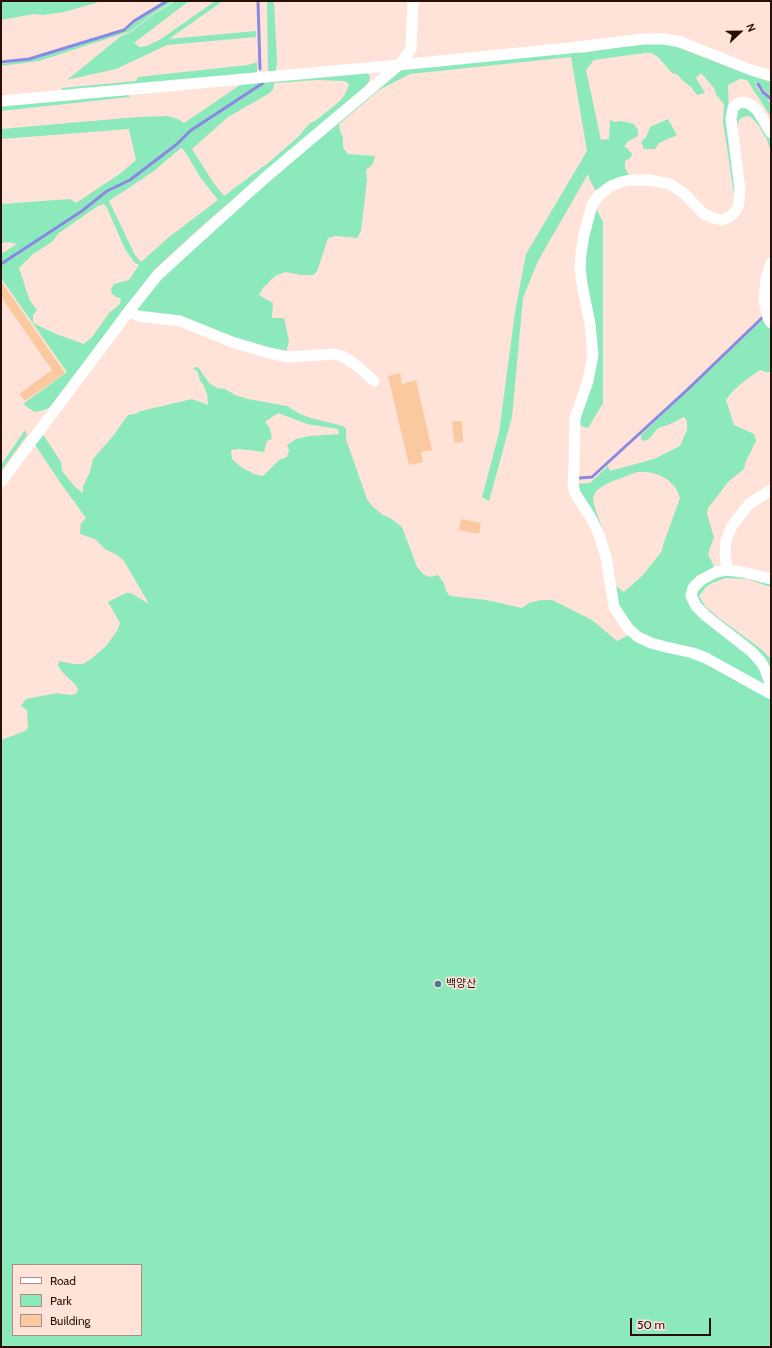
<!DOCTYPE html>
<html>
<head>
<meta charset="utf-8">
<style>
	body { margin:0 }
	#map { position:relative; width:772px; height:1348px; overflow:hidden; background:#ffe3d8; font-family:Cabin,sans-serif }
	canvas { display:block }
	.frame { position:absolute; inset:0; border:2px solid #271007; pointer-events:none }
	.legend { position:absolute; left:12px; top:1264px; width:130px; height:72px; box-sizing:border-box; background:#ffe3d8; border:1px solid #a98f84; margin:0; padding:5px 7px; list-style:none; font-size:12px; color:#271007 }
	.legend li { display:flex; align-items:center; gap:8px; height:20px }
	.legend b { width:20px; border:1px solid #a98f84 }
	.north { position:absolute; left:720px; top:12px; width:40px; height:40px; -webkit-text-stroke:3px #ffe3d8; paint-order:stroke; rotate:68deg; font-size:11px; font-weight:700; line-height:16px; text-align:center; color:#271007 }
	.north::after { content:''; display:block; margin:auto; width:14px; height:18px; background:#271007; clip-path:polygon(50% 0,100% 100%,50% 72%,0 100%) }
	.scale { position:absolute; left:630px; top:1318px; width:81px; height:18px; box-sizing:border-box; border:2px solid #271007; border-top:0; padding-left:5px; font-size:12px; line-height:14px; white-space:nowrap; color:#271007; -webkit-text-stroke:3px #ffe3d8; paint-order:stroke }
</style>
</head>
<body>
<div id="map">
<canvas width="772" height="1348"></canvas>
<div class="frame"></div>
<ul class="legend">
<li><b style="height:5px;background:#fff"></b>Road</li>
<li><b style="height:11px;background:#8ce9bc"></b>Park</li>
<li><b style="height:11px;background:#fac99f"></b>Building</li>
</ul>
<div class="north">N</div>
<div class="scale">50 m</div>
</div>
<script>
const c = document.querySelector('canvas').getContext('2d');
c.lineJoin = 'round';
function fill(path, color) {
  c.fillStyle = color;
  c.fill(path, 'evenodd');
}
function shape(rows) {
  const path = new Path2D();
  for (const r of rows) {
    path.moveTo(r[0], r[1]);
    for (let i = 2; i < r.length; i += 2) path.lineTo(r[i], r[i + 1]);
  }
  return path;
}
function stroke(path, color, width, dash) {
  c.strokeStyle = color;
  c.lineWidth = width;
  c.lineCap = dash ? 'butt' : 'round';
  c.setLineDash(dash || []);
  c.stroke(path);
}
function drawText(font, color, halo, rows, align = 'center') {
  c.font = font + ' Cabin,"Noto Sans KR",sans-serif';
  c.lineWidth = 3;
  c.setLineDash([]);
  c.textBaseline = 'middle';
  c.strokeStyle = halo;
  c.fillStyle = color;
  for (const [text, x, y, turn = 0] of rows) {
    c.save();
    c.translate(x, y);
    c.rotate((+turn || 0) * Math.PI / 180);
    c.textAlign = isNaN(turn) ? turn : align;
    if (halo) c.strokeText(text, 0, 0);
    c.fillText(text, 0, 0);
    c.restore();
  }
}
fill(shape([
	[1,1,98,1,96,3,64,12,43,15,34,14,1,20],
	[169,1,173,1,151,15,131,31,39,61,1,66,1,64,30,60,125,31,135,22],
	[175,1,189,1,134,43,140,47,147,46,161,39,215,1,223,1,169,39,256,31,256,37,167,45,116,69,67,80,121,36,131,32,151,16],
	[267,1,274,1,277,62,276,71,268,72],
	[647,43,666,43,737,70,771,81,771,97,758,83,755,82,758,89,767,98,771,105,771,117,747,80,740,79,728,85,729,118,738,189,737,201,736,207,734,211,721,218,705,212,687,193,671,182,650,178,630,178,620,180,610,184,598,194,590,181,588,174,538,261,523,298,512,417,489,501,482,497,499,433,515,312,526,254,587,151,571,57,410,74,379,90,339,124,340,131,343,137,343,148,348,154,375,156,373,164,366,170,367,180,361,231,357,238,336,236,328,238,318,269,314,275,301,275,285,272,275,276,263,288,259,295,273,303,272,318,284,318,289,341,286,353,248,345,198,326,180,318,151,313,139,314,135,312,134,308,145,294,162,277,192,249,329,130,361,100,399,70,419,66,488,61,570,53,582,53],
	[645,53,651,53,658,57,672,73,678,75,682,80,692,88,697,95,705,93,696,78,701,73,714,88,717,96,724,104,723,122,735,200,731,210,726,214,720,216,705,210,694,200,688,192,677,184,669,180,650,176,629,175,625,168,625,161,630,158,632,154,627,148,624,147,627,142,638,136,638,130,634,124,622,121,615,122,610,120,609,139,601,140,586,70,594,60],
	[257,62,257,73,60,93,62,88,136,81,138,77,248,65],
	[367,72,370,77,369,81,365,87,203,225,155,269,49,408,37,412,33,411,23,404,67,372,1,278,1,265,83,212,108,192,131,181,177,145,191,131,263,84,262,82,252,89,190,130,176,143,130,179,107,191,82,210,1,263,1,254,17,244,9,242,1,243,1,204,70,199,76,203,121,173,136,160,129,129,1,139,1,129,137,117,168,116,180,120,184,123,246,81],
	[318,80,344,81,348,83,349,85,344,96,339,102,315,121,310,123,298,137,268,163,224,196,213,182,192,149,228,117,270,93,274,87,274,83],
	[181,148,184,150,200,177,218,200,169,237,141,262,135,255,109,201,154,171],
	[104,204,107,208,125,249,134,262,139,265,129,280,114,284,111,289,112,294,116,297,121,298,120,304,109,313,93,336,84,344,56,334,33,323,33,315,37,310,30,301,19,268,32,255,53,241,59,233,98,206],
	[127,92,130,97,1,111,1,104],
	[739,105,749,107,766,128,771,139,771,152,767,140,759,126,751,117,746,116,741,118,738,122,737,136,735,109],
	[668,119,677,135,659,143,655,149,644,149,641,142,646,137,650,127],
	[595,206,603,222,603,403,588,428,578,425,591,381,583,268],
	[766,319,771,327,771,372,766,372,760,370,743,382,731,393,726,400,734,425,754,434,756,441,746,461,744,469,728,482,708,508,707,514,714,537,708,554,715,569,688,596,758,663,766,685,640,635,623,618,613,584,624,592,642,576,662,551,663,545,680,498,676,488,668,480,659,475,648,472,637,472,608,483,597,490,593,497,594,505,602,528,601,534,575,484,590,483,608,466,610,471,654,459,680,446,687,430,687,421,684,417,668,425,658,428,649,439,644,441,641,439,641,435,762,320],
	[198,367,209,383,217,388,225,389,235,395,248,399,287,406,300,414,311,418,343,426,346,429,346,439,367,499,372,506,383,515,390,518,402,527,417,567,423,574,429,577,438,575,444,583,446,591,450,596,486,600,522,608,529,603,541,600,552,600,592,620,617,641,631,634,692,655,771,696,771,1347,1,1347,1,740,25,731,28,728,27,710,21,706,26,699,57,693,72,695,77,693,78,689,75,684,63,673,58,666,59,661,74,664,83,664,91,659,106,646,117,631,120,623,108,602,126,593,131,593,149,604,124,561,117,555,105,549,95,539,80,534,81,523,86,518,62,485,34,443,42,433,61,462,62,471,75,487,83,493,83,486,90,472,93,459,113,436,128,415,135,414,141,411,192,399,208,405,207,394,204,386,200,380,197,371,192,368],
	[278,413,307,424,338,429,339,434,310,436,296,439,287,445,289,450,287,457,279,460,263,476,254,474,241,467,232,459,231,450,239,449,264,452,267,441,272,439,270,428,265,422],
	[13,1265,141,1265,141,1335,13,1335],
	[25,430,27,435,1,471,1,465],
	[727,573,771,582,771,587,747,579,726,578,712,583,706,587,699,596,705,606,719,618,761,649,770,658,771,676,708,614,695,596,703,583]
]), '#8ce9bc');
stroke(shape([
	[258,1,260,69],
	[1,62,29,59,124,30,134,21,167,1],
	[758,84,763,92,771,99],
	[1,264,82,211,107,191,130,180,177,144,190,131,263,83],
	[580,478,592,477,687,390,763,317]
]), '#8889e2', 3);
fill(shape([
	[1,281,65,373,25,401,19,394,52,370,1,297],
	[400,373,402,384,416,380,432,450,421,452,423,462,409,465,388,376],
	[452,421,462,421,463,442,454,443],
	[461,519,481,523,479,534,459,530]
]), '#fac99f');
stroke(shape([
	[1,101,399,65,411,49,413,1],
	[771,133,757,110,751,105,744,102,738,103,733,108,731,119,740,189,739,201,738,207,735,212,729,217,722,220,713,218,704,214,692,202,686,195,670,184,649,180,630,180,621,182,611,186,599,195,592,205,584,235,581,254,580,268,582,284,590,324,593,355,588,381,575,418,574,467,573,484,575,493,591,518,599,535,606,557,614,607,628,628,638,637,651,643,666,647,693,653,706,658,771,694],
	[771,263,766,279,764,301,768,318,771,323],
	[129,311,138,316,180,321,232,342,269,353,288,357,334,354,342,356,356,365,374,381],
	[1,482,129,311,157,276,182,253,267,176,399,65,569,48,644,39,664,39,681,42,751,70,771,76],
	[727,570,725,553,726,540,732,526,749,504,771,490],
	[771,579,742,572,727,570,716,572,701,580,693,588,691,596,696,606,706,616,752,652,761,662,765,669,771,686]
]), '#fff', 11);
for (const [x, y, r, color] of [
	[438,984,4,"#407f94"]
]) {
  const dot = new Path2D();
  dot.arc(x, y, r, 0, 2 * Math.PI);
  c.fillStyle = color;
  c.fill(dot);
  stroke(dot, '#ffe3d8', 1.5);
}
drawText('11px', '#271007', '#ffe3d8', [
	["백양산",446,984]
], 'left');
</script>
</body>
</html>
